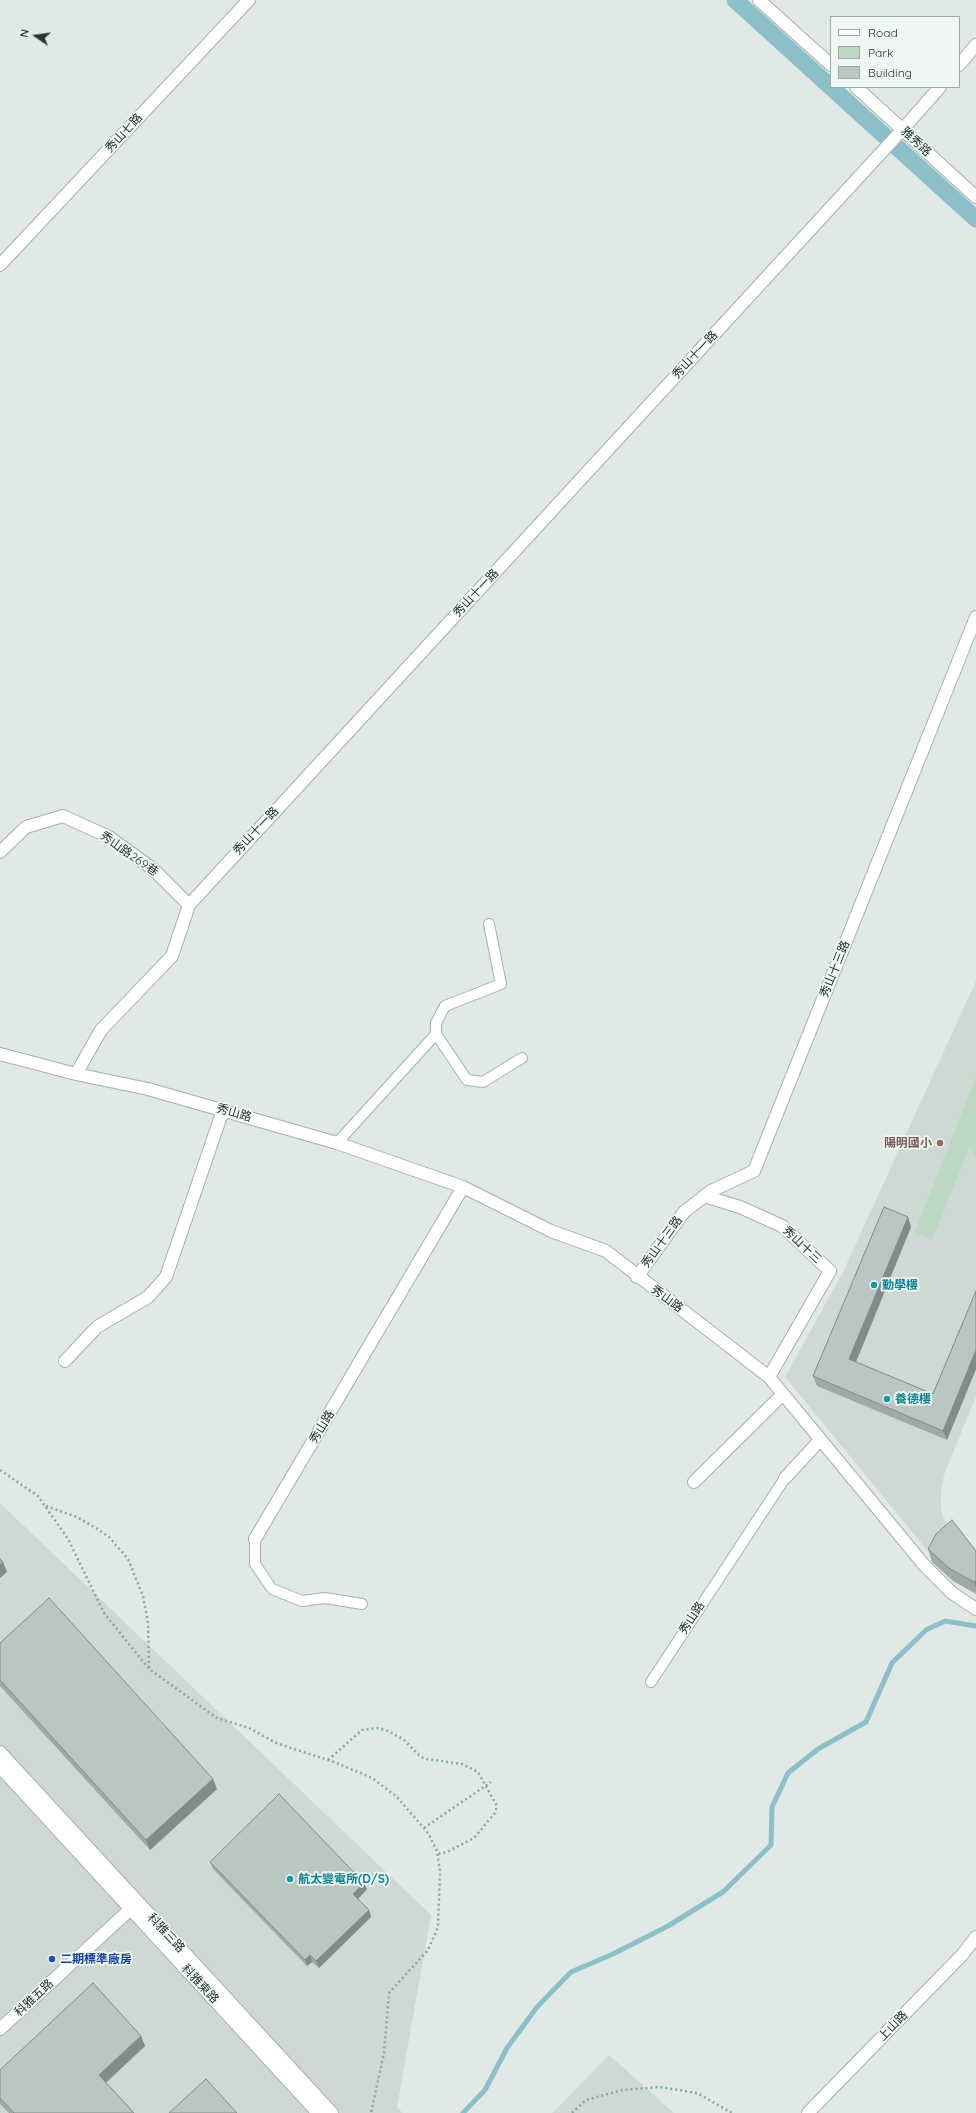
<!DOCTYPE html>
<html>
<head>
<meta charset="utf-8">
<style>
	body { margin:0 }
	#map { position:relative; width:976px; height:2113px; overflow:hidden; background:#e0e9e5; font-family:Quicksand,sans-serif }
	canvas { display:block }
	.legend { position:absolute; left:830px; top:16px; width:130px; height:72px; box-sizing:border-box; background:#f0f6f3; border:1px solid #9eaaa6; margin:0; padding:5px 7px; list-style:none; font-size:12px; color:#233732 }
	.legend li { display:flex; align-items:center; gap:8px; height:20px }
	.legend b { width:20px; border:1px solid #9eaaa6 }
	.north { position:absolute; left:16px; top:16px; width:40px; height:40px; -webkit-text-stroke:3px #f0f6f3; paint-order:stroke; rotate:283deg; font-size:11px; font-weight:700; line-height:16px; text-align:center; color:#233732 }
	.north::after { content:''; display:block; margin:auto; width:14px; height:18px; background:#233732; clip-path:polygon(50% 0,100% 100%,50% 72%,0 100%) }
</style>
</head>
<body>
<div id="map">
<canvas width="976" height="2113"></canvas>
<ul class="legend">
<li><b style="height:5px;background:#fff"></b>Road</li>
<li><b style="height:11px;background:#bbd8c3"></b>Park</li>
<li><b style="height:11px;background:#b9c6c1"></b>Building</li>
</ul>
<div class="north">N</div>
</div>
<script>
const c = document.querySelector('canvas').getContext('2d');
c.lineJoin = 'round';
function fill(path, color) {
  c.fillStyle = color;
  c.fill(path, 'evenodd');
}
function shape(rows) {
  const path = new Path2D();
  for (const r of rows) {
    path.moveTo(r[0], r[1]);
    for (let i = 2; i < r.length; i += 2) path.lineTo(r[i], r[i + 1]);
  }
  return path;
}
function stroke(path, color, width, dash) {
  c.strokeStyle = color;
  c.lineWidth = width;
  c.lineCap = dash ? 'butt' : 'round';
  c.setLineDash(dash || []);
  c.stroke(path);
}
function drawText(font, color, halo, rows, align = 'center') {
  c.font = font + ' Quicksand,"Noto Sans TC",sans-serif';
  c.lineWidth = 3.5;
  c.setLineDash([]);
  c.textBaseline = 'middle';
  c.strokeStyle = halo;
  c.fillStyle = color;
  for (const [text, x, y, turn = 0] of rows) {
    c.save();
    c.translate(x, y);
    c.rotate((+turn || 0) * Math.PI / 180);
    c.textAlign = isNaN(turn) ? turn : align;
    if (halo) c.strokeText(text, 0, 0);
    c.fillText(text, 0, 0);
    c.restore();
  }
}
fill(shape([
	[976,981,976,1396,944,1475,941,1493,941,1511,948,1529,926,1549,785,1377,843,1272],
	[0,1503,431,1915,397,2107,403,2113,0,2113],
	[609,2055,674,2113,552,2113]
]), '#ced9d4');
fill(shape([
	[976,1076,976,1157,970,1146,932,1240,915,1232]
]), '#bbd8c3');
stroke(shape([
	[463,2113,485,2090,507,2048,537,2007,571,1972,613,1954,668,1926,723,1892,771,1845,772,1807,788,1773,818,1749,866,1722,892,1663,926,1630,945,1621,976,1626]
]), '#8dbfc8', 5);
stroke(shape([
	[735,0,976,219]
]), '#8dbfc8', 17);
const lane = shape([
	[436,1034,467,1080,483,1082,522,1058],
	[337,1143,436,1034,436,1023,445,1006,501,984,489,924],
	[255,1539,255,1564,272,1589,302,1601,325,1598,362,1604],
	[651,1682,785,1478]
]);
const street = shape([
	[759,0,831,65],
	[959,65,976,45],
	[856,87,976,197],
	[0,265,249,0],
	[0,852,26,827,63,816,109,837,153,869,189,905],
	[0,1054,76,1074,148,1089,337,1143,463,1187,551,1231,606,1251,769,1377,924,1565,952,1593,976,1609],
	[76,1074,101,1030,172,956,189,905,903,129,940,87],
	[704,1196,740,1207,782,1226,830,1271,769,1377],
	[637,1277,684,1212,711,1191,754,1171,976,617],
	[65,1361,97,1327,148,1297,166,1277,223,1110],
	[785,1478,820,1440],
	[694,1482,783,1394],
	[255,1539,463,1187]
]);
const secondary = shape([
	[0,1752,332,2113],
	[0,1767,318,2113],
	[0,2029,136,1904],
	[808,2113,962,1955,976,1937]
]);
stroke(lane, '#a4b0ac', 12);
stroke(street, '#a4b0ac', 14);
stroke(secondary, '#a0b3ad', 14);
stroke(shape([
	[0,1470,38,1496,68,1539,104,1613,149,1669,217,1718,249,1728,276,1743,334,1762,372,1778,396,1796,428,1833,437,1851,440,1872,438,1927,428,1950,389,1993,384,2053,371,2113],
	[46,1506,77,1517,96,1528,109,1537,128,1559,143,1596,148,1623,149,1668],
	[328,1760,362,1730,378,1728,388,1731,403,1739,421,1757,427,1759,462,1764,478,1772,497,1806,495,1813,474,1838,447,1852,438,1854],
	[424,1828,491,1782],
	[572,2113,586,2100,622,2090,660,2087,697,2093,732,2113]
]), '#84a99e', 2.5, [2, 3]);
stroke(lane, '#fff', 10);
stroke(street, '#fff', 12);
stroke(secondary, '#fff', 12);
fill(shape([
	[908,1217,911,1227,856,1362,933,1394,976,1291,976,1369,947,1440,817,1386,813,1376],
	[928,1549,976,1551,976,1594,953,1581,932,1562],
	[0,1643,217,1789,150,1850,0,1686],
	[210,1862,364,1883,367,1889,358,1899,369,1910,371,1917,319,1968,312,1962,307,1966,213,1869],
	[141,2036,145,2046,106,2083,134,2113,9,2113,0,2104,0,2070]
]), '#9faaa6');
fill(shape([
	[908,1217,911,1227,853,1369,849,1359],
	[976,1350,976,1369,947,1440,943,1431],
	[3,1562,7,1572,0,1578,0,1565],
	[976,1581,976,1588,974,1582],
	[213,1779,217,1789,150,1850,146,1840],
	[364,1883,367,1889,356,1901,353,1894],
	[369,1910,371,1917,319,1968,316,1961],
	[310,1955,312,1962,307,1966,305,1960],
	[141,2036,145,2046,103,2085,99,2075]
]), '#828b87');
const building = shape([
	[884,1207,908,1217,849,1359,933,1394,976,1291,976,1350,943,1431,813,1376,884,1207],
	[952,1520,976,1551,976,1581,974,1582,949,1568,928,1549,936,1534,952,1520],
	[0,1559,3,1562,0,1565,0,1559],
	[49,1598,213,1779,146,1840,0,1680,0,1643,49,1598],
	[279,1794,364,1883,353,1894,369,1910,316,1961,310,1955,305,1960,210,1862,279,1794],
	[93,1983,141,2036,99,2075,134,2113,14,2113,0,2098,0,2070,93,1983],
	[206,2079,237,2113,169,2113,206,2079]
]);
fill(building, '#b9c6c1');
stroke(building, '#828b87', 1);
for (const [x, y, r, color] of [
	[940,1143,4,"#8d6e63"],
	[874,1285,4,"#0f9aa8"],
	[887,1399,4,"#0f9aa8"],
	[290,1879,4,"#0f9aa8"],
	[52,1959,4,"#1a4fb4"]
]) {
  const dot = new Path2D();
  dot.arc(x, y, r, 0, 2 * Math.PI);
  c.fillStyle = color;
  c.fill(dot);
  stroke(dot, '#f0f6f3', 1.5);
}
drawText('12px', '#233732', '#f0f6f3', [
	["秀山七路",124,133,-47],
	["雅秀路",916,142,43],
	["秀山十一路",695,355,-47],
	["秀山十一路",476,593,-47],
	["秀山十一路",256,831,-47],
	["秀山路269巷",129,854,35],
	["秀山十三路",835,969,-68],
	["秀山路",234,1113,16],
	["秀山十三路",662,1242,-54],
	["秀山十三",802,1245,43],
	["秀山路",667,1299,36],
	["秀山路",322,1427,-59],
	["秀山路",692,1618,-57],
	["科雅三路",166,1933,47],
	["科雅東路",200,1984,47],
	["科雅五路",34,1998,-43],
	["上山路",893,2026,-46]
]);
drawText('bold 12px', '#785e54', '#f0f6f3', [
	["陽明國小",932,1143]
], 'right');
drawText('bold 12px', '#0d838f', '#f0f6f3', [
	["勤學樓",882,1285],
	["養德樓",895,1399],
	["航太變電所(D/S)",298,1879]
], 'left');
drawText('bold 12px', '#164399', '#f0f6f3', [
	["二期標準廠房",60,1959]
], 'left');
</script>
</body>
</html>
